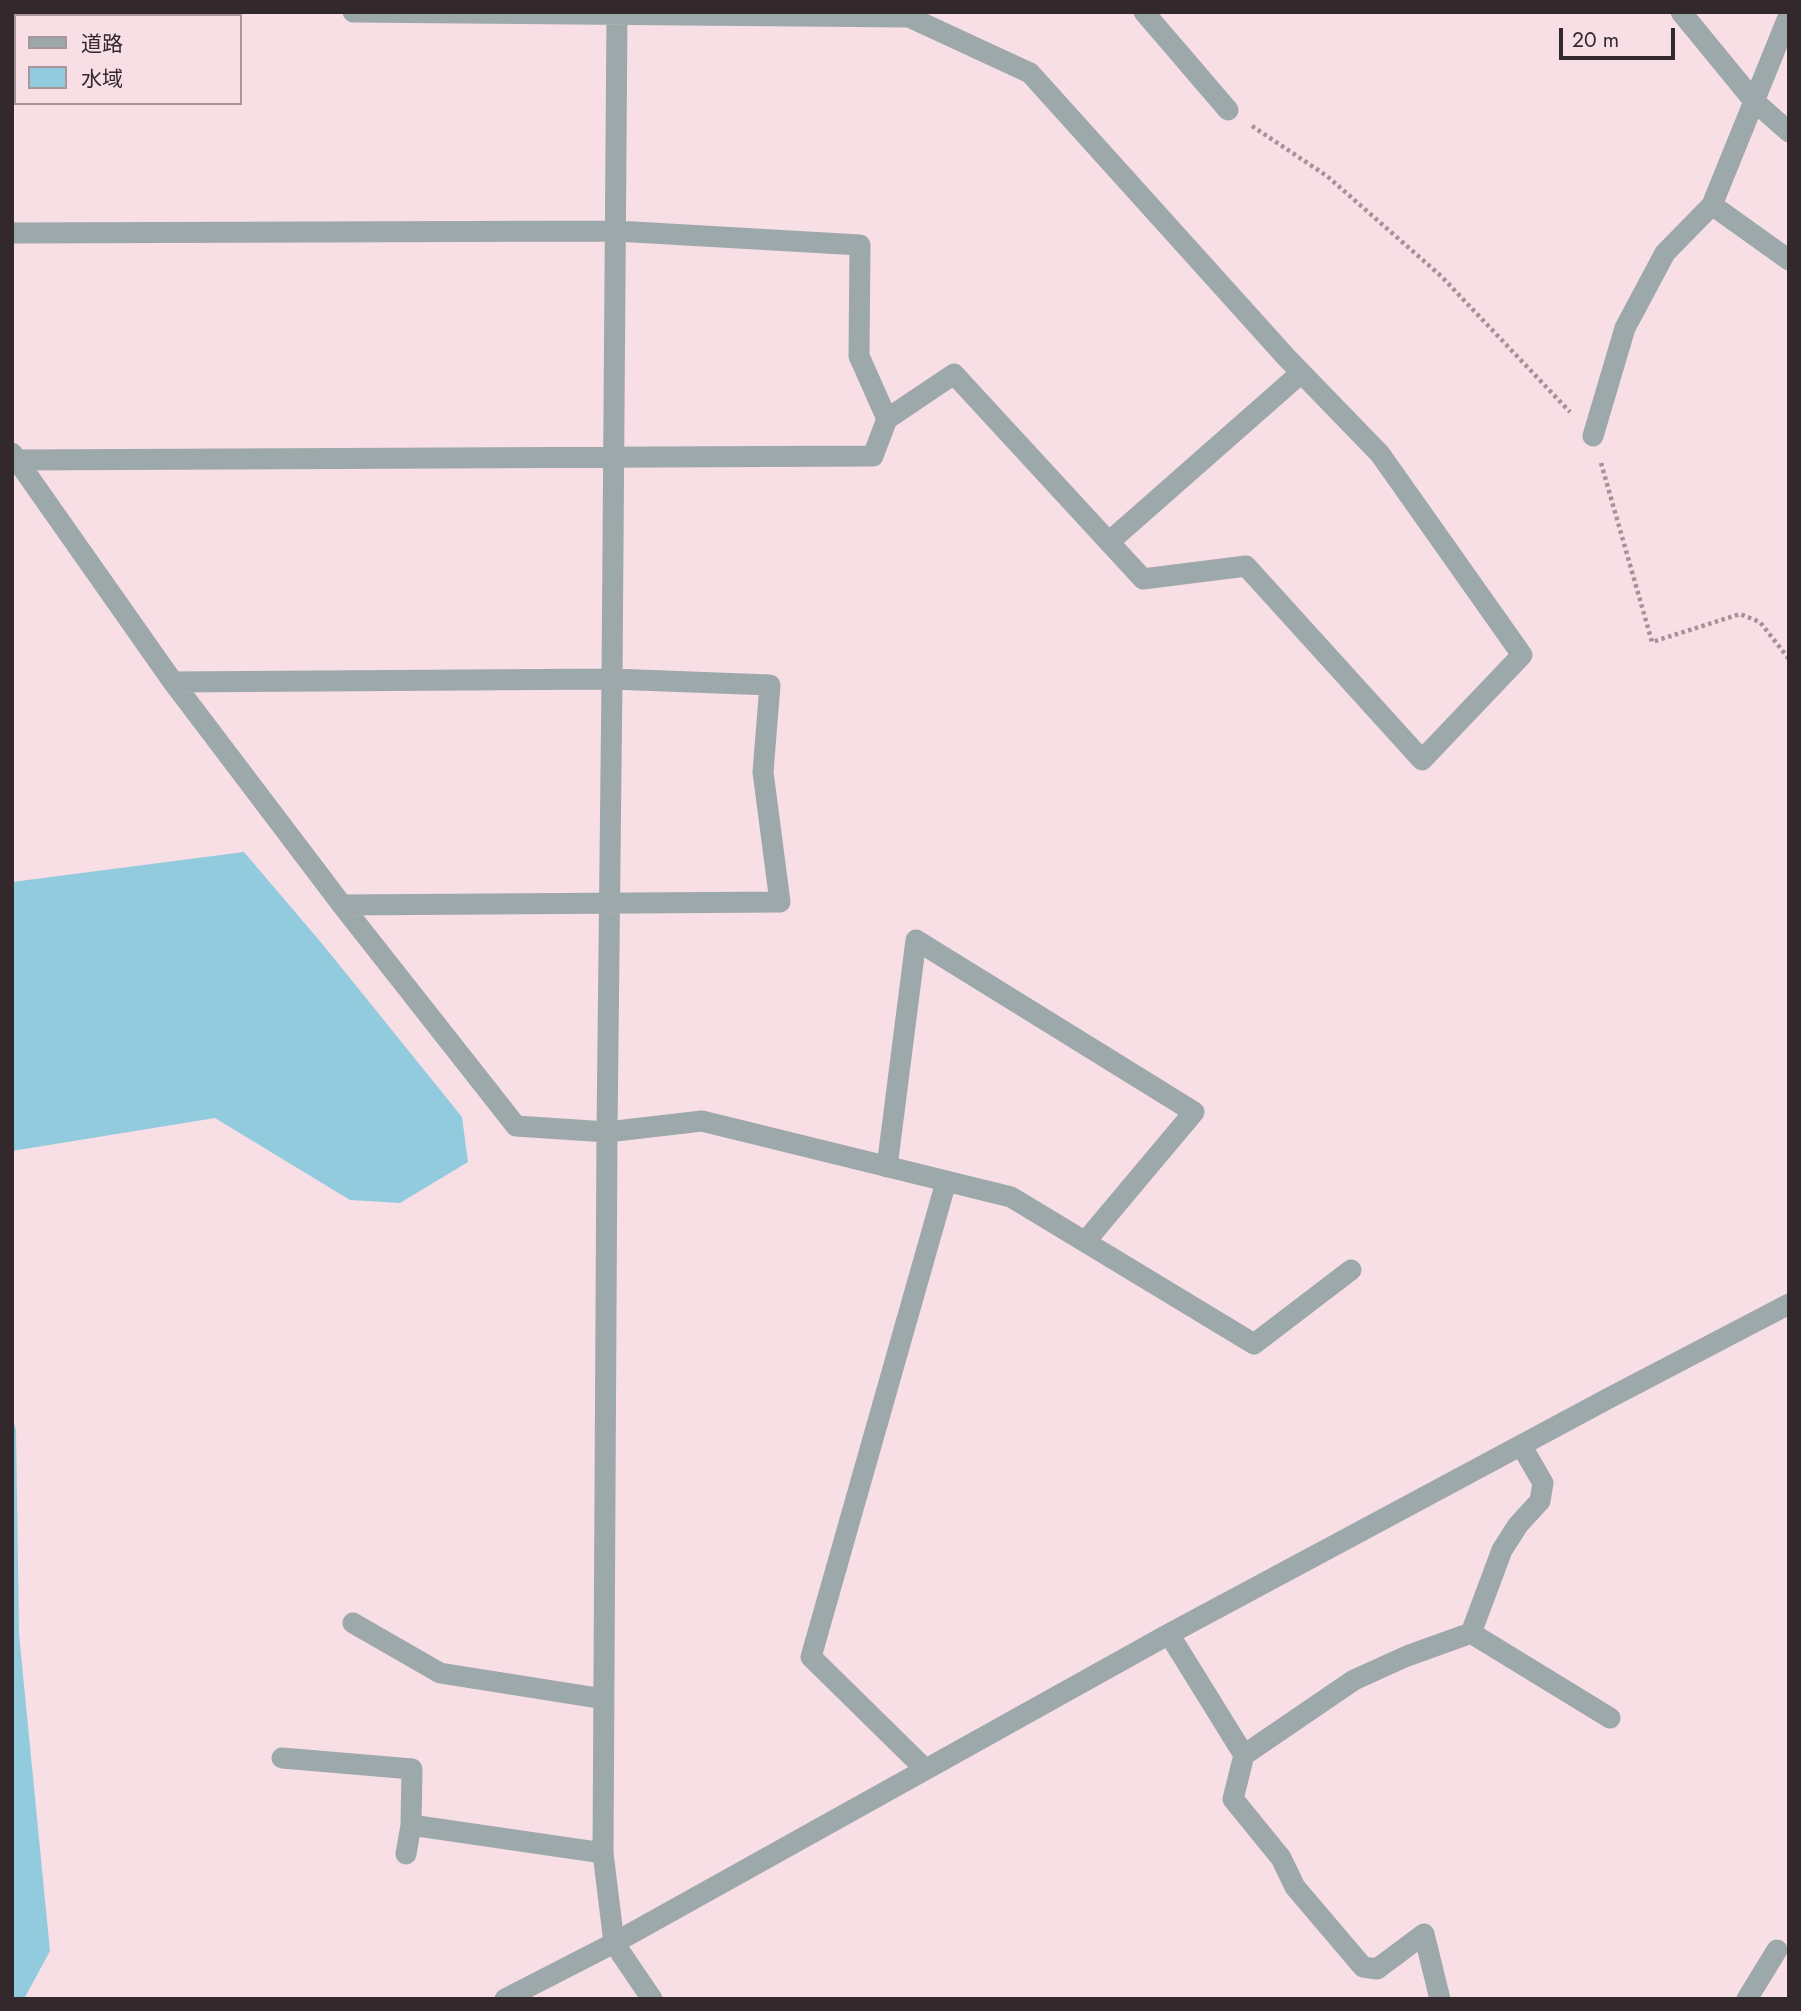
<!DOCTYPE html>
<html>
<head>
<meta charset="utf-8">
<style>
	body { margin:0 }
	#map { position:relative; width:1801px; height:2011px; overflow:hidden; background:#f8dee5; font-family:Jost,"Noto Sans JP",sans-serif }
	canvas { display:block }
	.frame { position:absolute; inset:0; border:14px solid #33292c; pointer-events:none }
	.legend { position:absolute; left:14px; top:14px; width:228px; height:91px; box-sizing:border-box; background:#f8dee5; border:2px solid #a9969b; margin:0; padding:9px 12px; list-style:none; font-size:21px; color:#33292c }
	.legend li { display:flex; align-items:center; gap:14px; height:35px }
	.legend b { width:35px; border:2px solid #a9969b }
	.scale { position:absolute; left:1559px; top:28px; width:116px; height:32px; box-sizing:border-box; border:4px solid #33292c; border-top:0; padding-left:9px; font-size:21px; line-height:24px; white-space:nowrap; color:#33292c; -webkit-text-stroke:5px #f8dee5; paint-order:stroke }
</style>
</head>
<body>
<div id="map">
<canvas width="1801" height="2011"></canvas>
<div class="frame"></div>
<ul class="legend">
<li><b style="height:9px;background:#9da8ab"></b>道路</li>
<li><b style="height:19px;background:#92cbde"></b>水域</li>
</ul>
<div class="scale">20 m</div>
</div>
<script>
const c = document.querySelector('canvas').getContext('2d');
c.lineJoin = 'round';
function fill(path, color) {
  c.fillStyle = color;
  c.fill(path, 'evenodd');
}
function shape(rows) {
  const path = new Path2D();
  for (const r of rows) {
    path.moveTo(r[0], r[1]);
    for (let i = 2; i < r.length; i += 2) path.lineTo(r[i], r[i + 1]);
  }
  return path;
}
function stroke(path, color, width, dash) {
  c.strokeStyle = color;
  c.lineWidth = width;
  c.lineCap = dash ? 'butt' : 'round';
  c.setLineDash(dash || []);
  c.stroke(path);
}
fill(shape([
	[244,852,324,946,462,1117,468,1162,400,1203,350,1200,215,1118,12,1151,12,882],
	[12,1417,16,1430,19,1634,50,1951,24,1999,12,1999]
]), '#92cbde');
stroke(shape([
	[1252,126,1327,176,1441,276,1570,412],
	[1601,463,1652,642,1740,614,1760,622,1789,659]
]), '#a59297', 4.5, [3.5, 3.5]);
stroke(shape([
	[617,12,612,679,607,1132,603,1853,614,1943,652,1999],
	[1144,12,1228,110],
	[1681,12,1754,101,1789,132],
	[12,15,44,12],
	[1789,15,1712,205,1789,260],
	[12,233,616,231,860,245,859,356,887,419],
	[1593,436,1625,328,1665,253,1712,205],
	[12,453,173,682,342,905,516,1126,607,1132,702,1121,1011,1197,1254,1344,1351,1270],
	[17,460,873,456,887,419,954,374,1143,579,1246,566,1422,760,1522,655,1380,454,1287,358,1030,73,909,17,353,12],
	[1109,542,1301,373],
	[173,682,612,679,770,685,763,772,780,902,342,905],
	[887,1167,916,940,1194,1112,1085,1242],
	[353,1623,440,1673,604,1699],
	[1471,1633,1502,1550,1518,1525,1540,1501,1543,1483,1521,1445],
	[1169,1634,1244,1755,1354,1680,1407,1656,1471,1633,1610,1718],
	[1244,1755,1233,1799,1281,1858,1295,1887,1363,1967,1377,1969,1424,1934,1440,1999],
	[282,1758,412,1769,411,1825],
	[925,1769,811,1657,946,1182],
	[406,1854,411,1825,603,1853],
	[505,1999,614,1943,1169,1634,1611,1397,1789,1304],
	[1747,1999,1777,1950]
]), '#9da8ab', 21);
</script>
</body>
</html>
